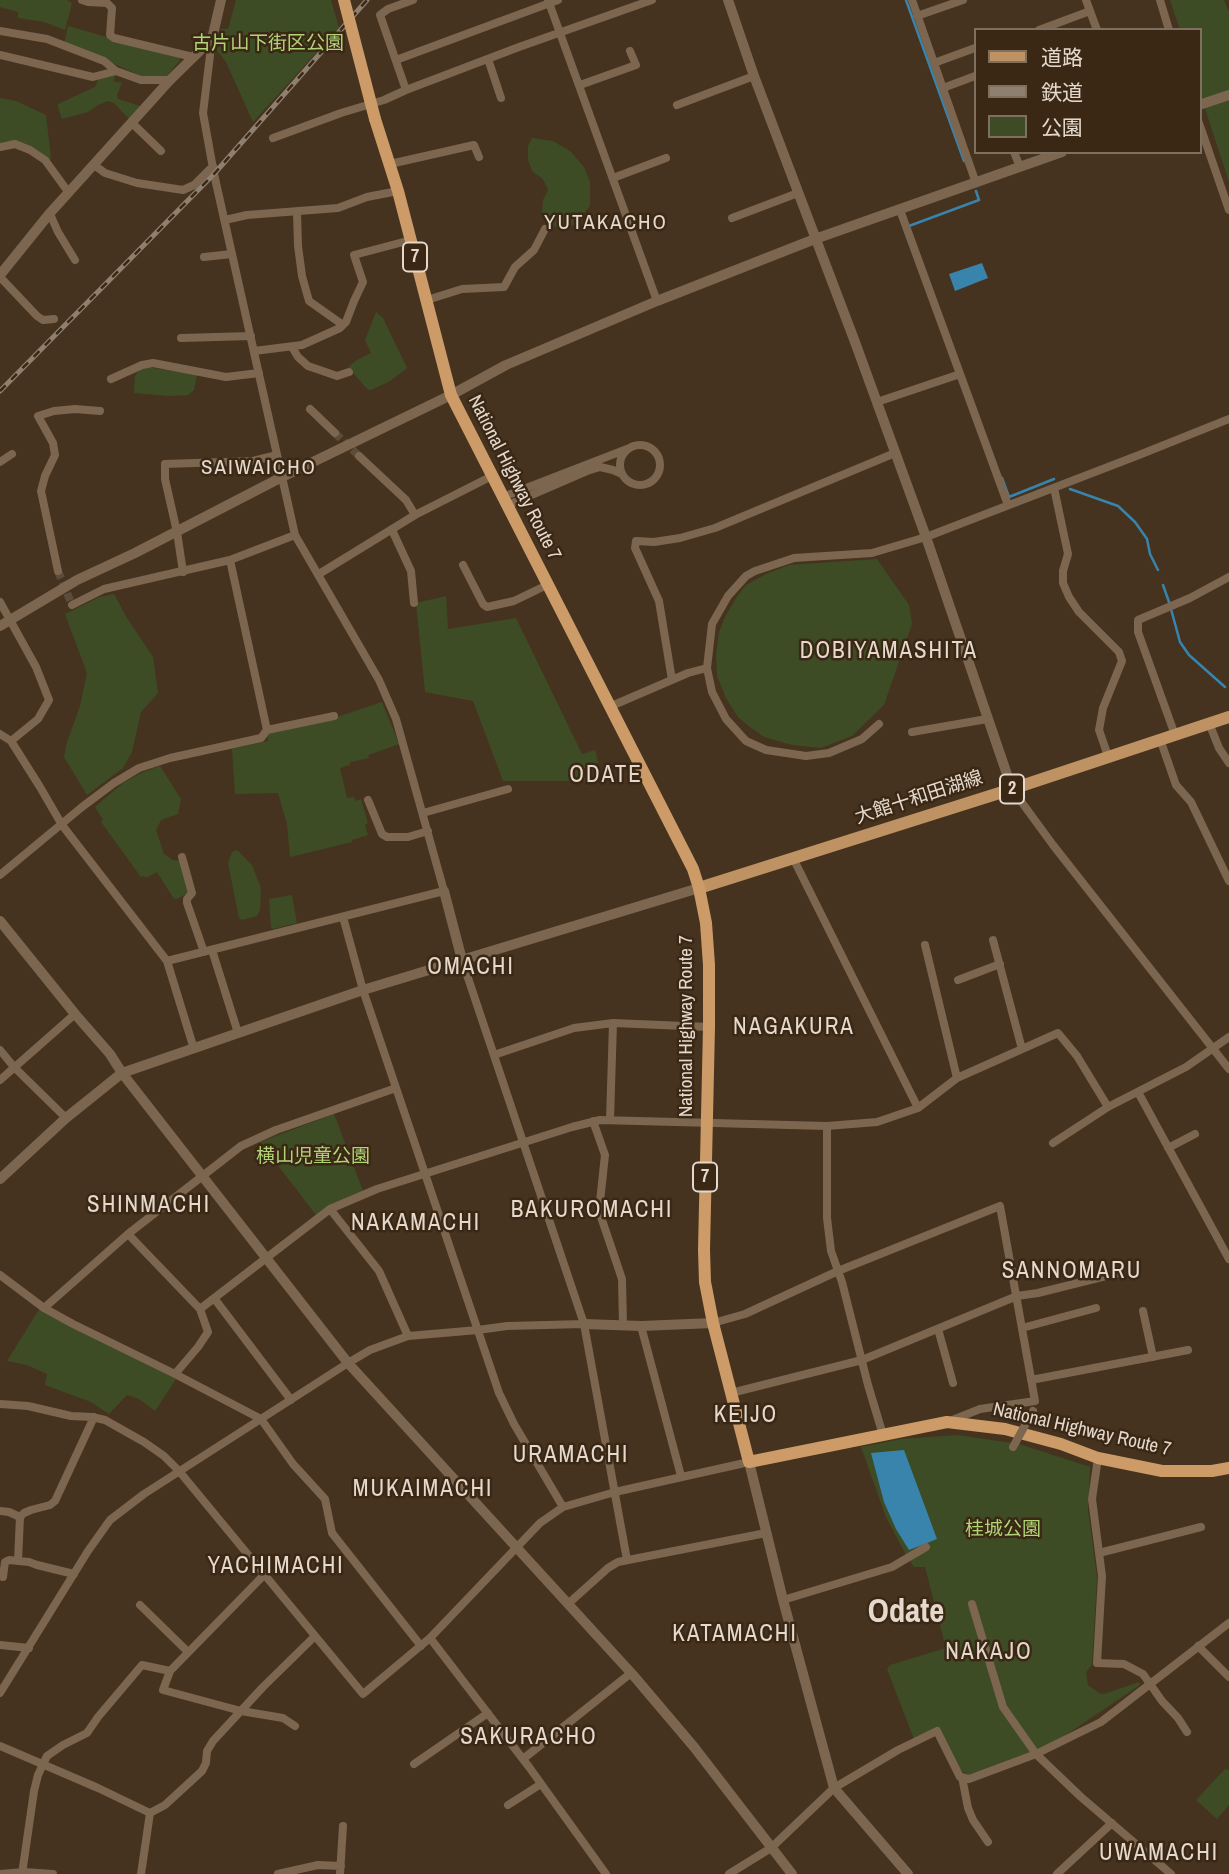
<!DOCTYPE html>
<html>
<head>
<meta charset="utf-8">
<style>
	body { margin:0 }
	#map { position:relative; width:1229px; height:1874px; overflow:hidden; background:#45331f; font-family:"Archivo Narrow","Noto Sans JP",sans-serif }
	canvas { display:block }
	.legend { position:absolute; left:974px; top:28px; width:228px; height:126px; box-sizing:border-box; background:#3a2815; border:2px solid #7e6f5f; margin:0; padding:9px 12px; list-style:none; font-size:21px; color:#e5d9cd }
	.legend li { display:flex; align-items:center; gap:14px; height:35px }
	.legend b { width:35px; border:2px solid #7e6f5f }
</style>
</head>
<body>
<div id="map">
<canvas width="1229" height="1874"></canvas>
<ul class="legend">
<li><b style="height:9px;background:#bf9264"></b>道路</li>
<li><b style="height:9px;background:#8f7f6f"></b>鉄道</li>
<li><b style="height:19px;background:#3e4c26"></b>公園</li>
</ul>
</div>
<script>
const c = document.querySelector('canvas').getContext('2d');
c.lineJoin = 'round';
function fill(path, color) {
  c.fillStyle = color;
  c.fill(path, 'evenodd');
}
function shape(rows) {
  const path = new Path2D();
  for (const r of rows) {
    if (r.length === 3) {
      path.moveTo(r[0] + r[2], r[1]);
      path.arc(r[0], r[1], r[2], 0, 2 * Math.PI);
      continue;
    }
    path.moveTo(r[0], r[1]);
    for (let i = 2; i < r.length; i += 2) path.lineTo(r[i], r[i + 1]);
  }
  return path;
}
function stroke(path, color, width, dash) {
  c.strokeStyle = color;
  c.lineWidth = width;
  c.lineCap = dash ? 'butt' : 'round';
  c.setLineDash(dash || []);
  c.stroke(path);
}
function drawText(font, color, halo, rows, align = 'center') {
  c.font = font + ' "Archivo Narrow","Noto Sans JP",sans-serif';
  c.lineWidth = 5;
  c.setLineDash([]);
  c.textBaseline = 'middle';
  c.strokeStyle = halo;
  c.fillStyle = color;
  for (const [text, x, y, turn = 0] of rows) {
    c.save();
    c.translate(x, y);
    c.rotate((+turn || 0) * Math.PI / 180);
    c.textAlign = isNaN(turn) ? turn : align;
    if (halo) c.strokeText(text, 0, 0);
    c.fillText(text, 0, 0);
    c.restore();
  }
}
fill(shape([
	[0,0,67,0,72,3,65,30,44,22,18,18,18,12,0,7],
	[236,0,331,0,339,28,253,122,226,62,216,49,220,29,228,29],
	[1170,0,1224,0,1229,12,1229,182,1199,90,1199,30,1180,30],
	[68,26,180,58,180,60,167,76,141,76,106,60,64,44],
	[116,74,113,81,122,83,117,95,118,99,140,106,129,119,114,103,108,101,98,105,88,112,62,119,58,107,58,104,95,87,98,79],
	[0,98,16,101,46,115,51,158,50,161,41,152,24,143,7,141,0,143],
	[532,138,553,141,570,151,584,167,590,182,590,206,575,224,563,230,558,229,542,213,543,200,548,190,543,179,532,171,528,160,528,146],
	[376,312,383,318,407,368,390,381,371,390,367,389,348,367,357,360,371,353,365,340],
	[145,367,197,374,194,390,188,395,169,396,134,393,135,376,140,369],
	[877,559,909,605,912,624,884,705,852,736,821,748,792,745,764,737,750,727,738,717,726,698,717,676,716,655,719,632,726,615,738,595,746,585,766,574,789,565],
	[114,594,127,618,153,657,158,693,141,712,132,752,123,768,87,795,64,757,67,742,80,706,87,673,65,614,100,597],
	[446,596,448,629,516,618,582,754,595,750,598,762,586,781,503,781,473,701,425,692,416,603],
	[382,702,399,744,368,755,369,758,350,762,350,765,340,768,347,798,354,797,356,801,361,799,368,823,365,825,368,835,352,840,352,842,290,857,287,824,278,793,235,794,232,749,268,741,267,733,331,719],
	[160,766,181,799,178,814,161,820,156,830,164,854,173,860,180,861,189,892,179,898,174,899,157,872,146,878,144,876,141,877,101,822,103,820,95,807,123,783,141,773],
	[237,850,252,865,261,888,260,910,257,916,242,920,239,918,228,863,232,852],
	[292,895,297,923,273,929,271,927,269,899],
	[334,1114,363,1191,333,1204,316,1215,260,1142],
	[40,1308,176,1379,155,1411,139,1399,127,1395,109,1414,91,1402,45,1385,47,1374,27,1365,7,1361],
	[957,1435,1019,1444,1090,1467,1088,1510,1097,1577,1092,1665,1086,1672,1088,1685,1099,1693,1104,1694,1139,1682,1140,1685,1054,1743,968,1775,960,1770,938,1727,914,1739,887,1669,890,1665,946,1648,925,1567,914,1567,905,1553,886,1517,861,1447,902,1439],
	[1225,1769,1229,1770,1229,1805,1217,1819,1196,1800]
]), '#3e4c26');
fill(shape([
	[982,263,988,278,955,291,949,274],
	[904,1450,937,1539,909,1550,896,1529,884,1502,871,1453]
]), '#3984ac');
stroke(shape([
	[906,0,964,161],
	[909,226,979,200,976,191],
	[1002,478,1009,497,1054,479],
	[1070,489,1118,506,1135,522,1147,539,1150,554,1158,570],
	[1163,585,1169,602],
	[1171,609,1180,642,1189,655,1225,687]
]), '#3984ac', 2.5);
stroke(shape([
	[335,433,359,456],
	[58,571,72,605]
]), '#5d4c39', 8, [8, 4]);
stroke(shape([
	[82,0,88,2,107,3,112,8,110,35,114,38,193,57],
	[548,0,657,301],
	[912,0,976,183],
	[1086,0,1097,30],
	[1160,0,1169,30],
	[917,16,963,0],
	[1039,30,1090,11],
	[0,31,47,39,104,61,116,71],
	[0,55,93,77,116,71,141,80,170,80],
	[488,59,501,98],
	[396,60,558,0],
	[934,63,975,48],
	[580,85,636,65,630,51],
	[943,88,975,76],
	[406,90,380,15,388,9,413,0],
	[677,105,754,76],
	[132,123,161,151],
	[1199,123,1229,210],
	[273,138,341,113,384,100,406,90,519,47,652,0],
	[0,147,15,144,30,150,45,160,69,193],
	[1014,152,1020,167],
	[390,164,474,145,479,157],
	[94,165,105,173,137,183,183,190,194,185,213,166],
	[613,178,666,158],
	[900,210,1008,505],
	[297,212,298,246,302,276,309,301,343,325],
	[50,214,58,232,75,260],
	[732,218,798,193],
	[225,220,247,215,338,208,367,197,398,191],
	[204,257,232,254],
	[0,277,37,316,43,320,54,319],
	[427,300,462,289,504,287,515,267,534,250,545,229],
	[181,338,251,336],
	[292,347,298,357,308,366,337,376,349,372],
	[254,351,302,345,340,328,346,322,354,301,363,282,354,255,411,240],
	[111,379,142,365,153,363,226,377,259,373],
	[877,402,960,374],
	[310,409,335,433],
	[640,465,20],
	[359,456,406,500,415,515],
	[0,462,12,454],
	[1054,488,1068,554,1063,571,1063,583,1069,597,1079,612,1119,652,1122,661,1103,708,1099,730,1108,756],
	[503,497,627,449],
	[506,506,587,471,600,467,613,470,622,474],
	[392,530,411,571,414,603],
	[230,560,267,730],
	[463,565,483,604,487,607,514,601,547,585],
	[58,571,41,491,45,476,55,455,53,443,38,416,54,411,75,409,100,411],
	[183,572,177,532,165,479,165,464,253,461,277,455],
	[319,574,415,515,492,476],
	[0,602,36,667,49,700,38,719,11,741],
	[72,605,104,589,230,560,295,535],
	[707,668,712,692,726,719,746,741,766,750,806,756,829,753,862,739,879,724],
	[672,680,659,601,635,548,636,541,654,542,680,538,715,528,895,453],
	[609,707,688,673,707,668,712,624,728,596,746,576,755,571,794,558,872,553,926,537,1139,455,1229,419],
	[1209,723,1219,748,1229,763],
	[912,732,987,719],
	[0,734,11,741,40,787,62,825,167,961,194,1049],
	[1175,735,1138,632,1138,620,1190,598,1229,577],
	[1160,739,1176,785,1191,802,1229,881],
	[1012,789,1053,845,1229,1069],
	[368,800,382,834,387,837,408,837,428,831],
	[423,813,508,789],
	[182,857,192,893,187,899,187,903,204,952],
	[793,858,918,1108],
	[0,875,82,807,114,783,139,768,170,758,261,738,267,730,334,716],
	[343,917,363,990,499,1393,514,1424,563,1507],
	[993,940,1022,1049],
	[925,945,957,1078],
	[212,950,238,1033],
	[462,960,584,1324,627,1560],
	[167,961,444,891,396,719,379,680,295,535,214,174,203,113,212,39],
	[958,980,1000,964],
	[0,1050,14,1067,66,1118],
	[494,1055,574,1028,613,1023,709,1027],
	[0,1080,75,1014],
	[1138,1092,1229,1259],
	[610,1120,613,1023],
	[593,1121,605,1155,599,1211,622,1279,623,1325],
	[827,1126,827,1218,831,1251,842,1282,868,1385,883,1435],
	[1053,1143,1108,1107,1186,1067,1229,1037],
	[1168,1148,1195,1134],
	[330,1209,379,1271,408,1336],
	[128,1234,200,1309,208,1332,198,1347,175,1374],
	[0,1275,44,1308,73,1324,175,1374,261,1419,293,1464,325,1499,332,1533,421,1646],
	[214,1298,291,1400],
	[44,1308,128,1234,241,1146,276,1130,396,1088],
	[200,1309,330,1209,377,1189,572,1127,600,1120,827,1126,877,1122,918,1108,957,1078,1058,1033,1077,1056,1108,1107],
	[1143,1311,1153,1357],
	[713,1323,745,1314,838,1271,1000,1206,1035,1401,980,1409,950,1421],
	[641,1326,681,1476],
	[1022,1328,1096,1308],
	[938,1329,953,1383],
	[1031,1380,1188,1350],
	[731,1393,862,1360,1017,1296,1038,1293,1118,1273],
	[0,1404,28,1406,71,1416,92,1417,105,1420,144,1442,164,1456,179,1471,363,1694,430,1638,529,1767,606,1874],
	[1098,1458,1092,1499,1102,1576,1097,1663,1124,1664,1143,1674,1162,1701,1178,1718,1187,1732],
	[0,1511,9,1512,20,1517],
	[1099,1553,1201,1527],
	[18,1560,20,1517,24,1513,31,1510,50,1505,55,1501,94,1417],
	[3,1577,5,1562,9,1560,29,1562,37,1565,74,1574],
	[783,1600,892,1567,926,1547],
	[569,1603,608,1568,618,1562,766,1533],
	[972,1604,1003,1707,1036,1754,1081,1797,1171,1874],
	[140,1605,188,1652],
	[430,1638,540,1523,563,1507,615,1492,749,1462],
	[0,1645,29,1648],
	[1198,1646,1229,1677],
	[170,1671,163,1690,241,1711,283,1718,295,1726],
	[0,1693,88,1551,110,1520,144,1494,348,1363,370,1350,408,1336,478,1330,507,1326,584,1324],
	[0,1746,98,1788,150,1813],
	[523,1759,631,1673],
	[414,1764,488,1713],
	[962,1777,968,1808,973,1820,988,1842],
	[508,1805,541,1784],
	[150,1813,165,1805,202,1771,206,1763,207,1751,213,1741,263,1687,314,1637],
	[0,1874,24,1872,53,1874],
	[22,1874,34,1791,38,1775,47,1756,63,1745,87,1733,98,1717,142,1665,170,1671,264,1575],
	[141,1874,150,1813],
	[278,1874,318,1865,341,1866],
	[340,1874,343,1826],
	[729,1874,771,1848,834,1788,898,1750,937,1731,960,1777,969,1779,1036,1754,1101,1722,1229,1623],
	[1057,1874,1112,1823]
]), '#7c664f', 8);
stroke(shape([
	[728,0,754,76,855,342,926,537,1012,789],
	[1199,105,1229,95],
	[0,275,50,213,170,80,212,39,221,0],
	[0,626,77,580,135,553,282,477,451,395,506,365,657,301,815,239,1062,152],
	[444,891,462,960],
	[0,921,75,1014,110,1054,122,1073,348,1363,633,1675,694,1747,792,1874],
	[0,1179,66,1118,122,1073,363,990,699,888],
	[584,1324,641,1326,713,1323],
	[749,1462,783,1600,834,1788,908,1874]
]), '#7c664f', 10);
stroke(shape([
	[699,888,1012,789,1229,717]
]), '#bf9264', 12);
stroke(shape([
	[375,119,398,191,451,395,693,869,699,888,706,923,709,965,709,1027,704,1250,705,1282,713,1323,749,1462,947,1422,1005,1429,1061,1444,1098,1458,1162,1471,1212,1471,1229,1468]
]), '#cc9b68', 12);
const rail = shape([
	[0,391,214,174,367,0]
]);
stroke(rail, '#8f7f6f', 5);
stroke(rail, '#3a2815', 2.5, [8]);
stroke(shape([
	[1013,1447,1033,1411]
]), '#7c664f', 8);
stroke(shape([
	[344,0,375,119]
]), '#cc9b68', 12);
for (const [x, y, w] of [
	[415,257,24],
	[1012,789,24],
	[705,1177,24]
]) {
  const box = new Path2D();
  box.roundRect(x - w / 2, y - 14.5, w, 29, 5);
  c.fillStyle = '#3a2815';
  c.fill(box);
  stroke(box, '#e5d9cd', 2);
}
drawText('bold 18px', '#e5d9cd', null, [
	["7",415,257],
	["2",1012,789],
	["7",705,1177]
]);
drawText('19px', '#b0d476', '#3a2815', [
	["古片山下街区公園",268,44],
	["横山児童公園",313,1157],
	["桂城公園",1003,1530]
]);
drawText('19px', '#e5d9cd', '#3a2815', [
	["National Highway Route 7",514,478,63],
	["大館十和田湖線",919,798,-18],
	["National Highway Route 7",687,1026,-90],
	["National Highway Route 7",1082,1430,13]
]);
c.letterSpacing = '2px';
drawText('21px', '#e5d9cd', '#3a2815', [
	["YUTAKACHO",606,223],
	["SAIWAICHO",259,468]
]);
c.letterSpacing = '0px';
c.letterSpacing = '2px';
drawText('23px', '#e5d9cd', '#3a2815', [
	["DOBIYAMASHITA",889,652],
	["ODATE",606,776],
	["OMACHI",471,968],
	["NAGAKURA",794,1028],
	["SHINMACHI",149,1206],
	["BAKUROMACHI",592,1211],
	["NAKAMACHI",416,1224],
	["SANNOMARU",1072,1272],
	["KEIJO",746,1416],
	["URAMACHI",571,1456],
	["MUKAIMACHI",423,1490],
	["YACHIMACHI",276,1567],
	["KATAMACHI",735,1635],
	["NAKAJO",989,1653],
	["SAKURACHO",529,1738],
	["UWAMACHI",1159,1854]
]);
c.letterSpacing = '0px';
drawText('bold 33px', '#e5d9cd', '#3a2815', [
	["Odate",906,1613]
]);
</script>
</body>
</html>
